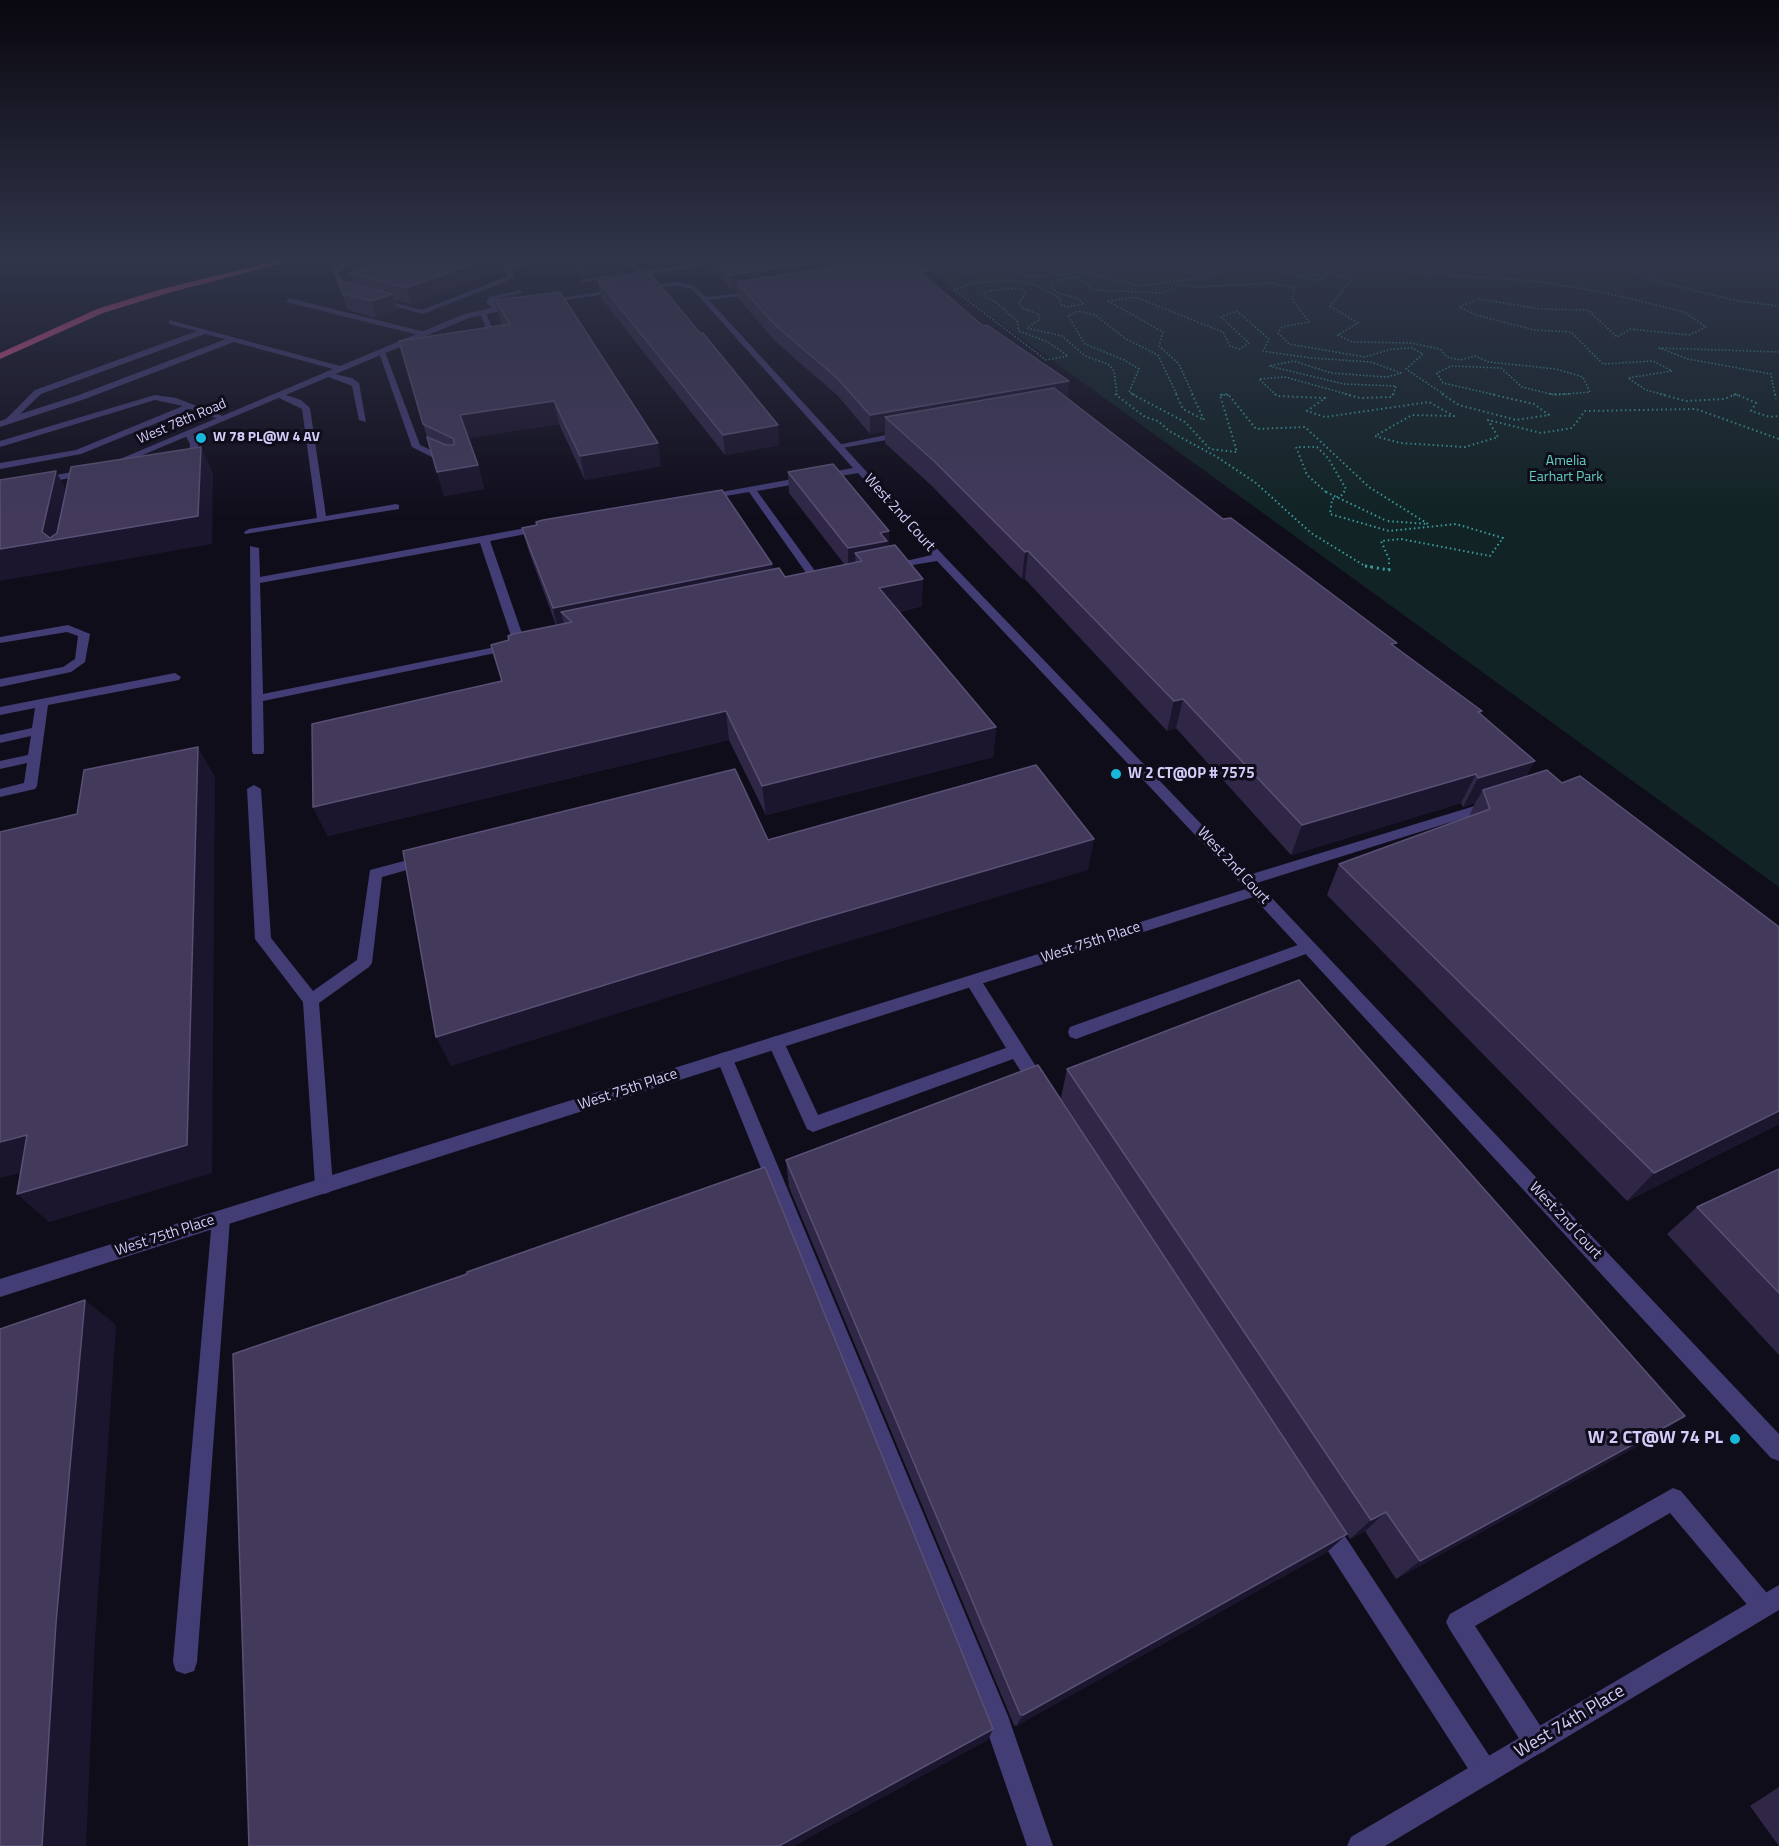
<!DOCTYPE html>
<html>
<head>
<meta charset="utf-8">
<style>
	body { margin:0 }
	canvas { display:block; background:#100d1b }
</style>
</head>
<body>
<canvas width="1779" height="1846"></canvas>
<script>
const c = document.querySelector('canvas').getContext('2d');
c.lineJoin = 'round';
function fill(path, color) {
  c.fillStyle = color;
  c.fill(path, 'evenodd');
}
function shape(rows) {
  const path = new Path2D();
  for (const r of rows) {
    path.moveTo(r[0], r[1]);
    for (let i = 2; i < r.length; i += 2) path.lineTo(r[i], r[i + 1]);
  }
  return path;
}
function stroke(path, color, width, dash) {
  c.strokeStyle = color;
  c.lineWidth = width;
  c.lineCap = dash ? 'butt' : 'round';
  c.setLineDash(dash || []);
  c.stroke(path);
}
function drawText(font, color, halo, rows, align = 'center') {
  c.font = font + ' "Titillium Web",sans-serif';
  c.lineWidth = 6;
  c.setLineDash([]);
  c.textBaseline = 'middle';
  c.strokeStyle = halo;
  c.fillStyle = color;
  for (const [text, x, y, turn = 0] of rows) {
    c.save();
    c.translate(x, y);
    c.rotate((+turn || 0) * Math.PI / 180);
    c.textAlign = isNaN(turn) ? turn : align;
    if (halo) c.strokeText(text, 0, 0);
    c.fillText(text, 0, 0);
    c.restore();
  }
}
fill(shape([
	[911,258,1779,258,1779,887,998,321]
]), '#112324');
stroke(shape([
	[929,258,943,268,967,273,1007,268,1029,277,1085,272,1138,286,1202,278,1232,268,1257,267,1315,280,1322,278,1307,271,1313,269,1351,280,1330,306,1358,323,1338,335,1352,342,1410,343,1440,349,1447,357,1460,360,1475,356,1489,362,1556,369,1583,377,1590,392,1555,395,1522,387,1501,368,1451,366,1437,373,1443,383,1496,395],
	[1391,258,1312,261,1320,266,1536,281,1602,292,1684,312,1706,327,1689,335,1630,329,1617,337,1588,310,1541,309,1479,299,1459,307,1476,315,1535,330,1571,332,1603,364,1653,361,1672,371,1628,378,1646,390,1665,395],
	[1410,258,1472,264,1477,258],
	[1627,258,1626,269,1657,281,1738,301,1779,306],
	[1108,301,1135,297,1223,332,1230,346,1240,349,1249,343,1221,317,1237,311,1269,339,1263,351,1311,358,1371,362,1401,373,1387,377,1331,373,1294,361,1269,366,1344,384,1396,386,1393,395],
	[1108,301,1163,332,1159,346,1179,364,1193,395],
	[1117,395,1114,371,1108,364,1085,356,1062,336,1027,328,1040,319,1038,314,1022,308,1019,303,1026,293,1021,288,986,291,984,296,997,303,1017,321,1019,331,1048,342,1068,356,1046,360,954,290,972,283,1012,280,1036,285,1060,298,1060,304,1067,307,1084,304,1077,298,1061,294,1051,288,1054,282,1076,276,1095,290,1163,293,1181,284,1197,287,1272,283,1295,288,1292,299,1309,322,1282,327,1278,333,1289,344,1365,357,1392,349,1412,348,1423,354,1406,369,1445,395],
	[1135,395,1129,392,1139,369,1124,360,1085,344,1068,316,1078,311,1095,315,1126,339,1158,355,1177,395],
	[1220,395,1229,395],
	[1276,395,1259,379,1285,377,1350,395],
	[1733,395,1739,395],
	[1775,395,1771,374,1688,359,1659,348,1779,352]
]), '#399fa1', 1.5, [1.5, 2]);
stroke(shape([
	[1115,394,1145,417,1158,421,1169,431,1217,457,1256,483,1311,533,1365,566,1373,567],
	[1132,394,1185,422,1210,449,1237,452,1220,395,1228,394,1256,429,1305,427,1369,487,1428,524,1387,521],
	[1176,394,1183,409,1204,420,1192,394],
	[1275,394,1277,396,1325,398,1307,411,1325,417,1429,402,1454,416,1412,415,1375,436,1400,443,1465,447,1498,437,1488,420,1541,433,1572,428,1585,411,1696,409,1779,439],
	[1345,394,1360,398,1392,397,1393,394],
	[1442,394,1459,405,1516,420,1549,415,1534,404,1490,394],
	[1550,394,1569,394],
	[1660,394,1686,401,1724,399,1736,394,1756,403,1751,411,1770,417,1779,416],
	[1775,394,1776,399],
	[1326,492,1307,475,1296,447,1317,447,1328,458,1346,489,1342,495,1332,499,1330,514,1389,531,1456,524,1503,538,1490,556,1401,539,1381,541,1389,559,1389,567]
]), '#399fa1', 2, [1.5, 3]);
stroke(shape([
	[1365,566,1389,570,1389,566]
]), '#399fa1', 3, [2, 4]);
fill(shape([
	[289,298,425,332,426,334,422,336,286,302,289,298],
	[479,310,486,312,499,346,492,344,479,310],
	[378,350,385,352,420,445,452,460,452,464,446,464,412,447,378,350],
	[326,372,352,378,359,383,366,422,359,420,352,386,326,376,326,372],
	[280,393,301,400,310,408,326,516,396,504,399,505,399,509,245,534,244,532,249,529,317,518,302,409,277,397,276,395,280,393],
	[155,395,176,398,228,418,224,421,191,409,81,454,0,469,0,463,76,450,183,406,155,400,0,447,0,441,155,395],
	[189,431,192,432,198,444,198,469,193,472,188,469,190,444,185,434,189,431],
	[905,431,908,432,908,436,837,449,833,446,905,431],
	[68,625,90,634,85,662,71,672,0,687,0,679,63,667,75,659,78,636,67,632,0,643,0,637,68,625],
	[175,673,181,677,179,680,48,705,37,786,35,789,0,797,0,789,24,783,27,763,0,769,0,761,28,755,31,736,0,743,0,735,32,728,35,708,0,715,0,707,175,673],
	[254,785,261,789,271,938,313,991,357,960,370,870,423,856,430,861,428,864,382,877,372,963,369,967,319,1003,333,1186,330,1192,324,1194,318,1192,315,1186,303,1002,255,939,247,789,254,785],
	[1491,801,1496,802,1498,805,1496,808,1247,886,1240,881,1242,877,1491,801],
	[1309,941,1314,943,1317,947,1314,951,1076,1039,1070,1037,1068,1032,1070,1027,1309,941],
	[973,975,979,977,1044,1079,1047,1084,1044,1089,1038,1091,1032,1089,1013,1059,813,1132,807,1129,768,1043,770,1038,776,1036,782,1038,818,1115,1006,1048,965,981,967,977,973,975],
	[725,1052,731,1054,733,1059,1008,1716,1053,1846,1027,1846,982,1716,717,1059,719,1054,725,1052],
	[221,1210,228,1213,230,1219,197,1662,194,1671,185,1674,176,1671,173,1662,212,1219,214,1213,221,1210],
	[1673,1488,1681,1491,1771,1598,1775,1606,1771,1614,1763,1618,1755,1614,1670,1513,1475,1626,1545,1733,1549,1742,1545,1751,1536,1755,1527,1751,1450,1630,1446,1622,1450,1614,1673,1488],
	[1325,1515,1333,1518,1494,1763,1498,1772,1494,1781,1485,1785,1476,1781,1317,1534,1314,1526,1317,1518,1325,1515]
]), '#433d75');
fill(shape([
	[499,258,506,258,509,265,548,258,540,264,511,268,514,278,423,314,372,300,376,298,422,310,508,276,499,258],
	[624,258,650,258,634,262,640,271,705,263,708,265,643,275,646,279,643,281,637,275,582,282,579,280,634,272,624,258],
	[676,282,693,285,706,297,758,291,756,294,709,300,943,555,1252,877,1779,1434,1779,1461,1771,1458,1253,897,0,1297,0,1279,1246,889,937,561,888,569,888,565,932,555,858,473,757,491,823,582,818,585,814,584,749,492,702,500,702,496,705,495,853,468,694,291,689,288,676,286,643,289,640,287,676,282],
	[619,289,621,292,545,303,541,301,619,289],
	[520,290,522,293,494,299,494,302,499,307,515,303,518,307,469,318,114,467,106,465,333,369,234,342,85,399,0,427,0,421,6,419,35,390,197,331,169,324,169,320,340,366,464,314,492,308,486,302,489,297,520,290],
	[205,334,226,339,79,395,20,414,41,394,205,334],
	[89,469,94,472,92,474,0,491,0,485,89,469],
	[542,525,547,528,546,530,490,541,526,645,524,647,516,647,510,650,263,701,264,751,263,754,253,754,252,751,250,546,259,548,260,577,542,525],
	[480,543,514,645,510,644,263,694,260,583,480,543],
	[1779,1585,1779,1610,1385,1846,1347,1846,1351,1837,1779,1585]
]), '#433d75');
fill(shape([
	[287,258,302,258,168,293,103,313,0,359,0,353,97,309,162,289,287,258]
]), '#ed5492');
stroke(shape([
	[1326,492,1387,521]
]), '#399fa1', 2, [1.5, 3]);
fill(shape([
	[329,258,500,258,502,270,411,304,394,300,397,310,376,318,348,310],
	[569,258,628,258,630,270,584,277],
	[702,258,913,258,929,270,929,280,983,326,1069,381,1067,398,1223,519,1482,711,1480,714,1526,776,1562,783,1779,927,1779,1124,1627,1201,1327,895,1339,864,1469,817,1475,803,1463,807,1461,803,1291,855,1176,728,1167,731,1025,579,1022,579,933,487,885,443,885,431,870,434,838,396,775,341,738,298,737,290,732,291,709,263,704,261],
	[598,281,779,445,725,455,601,298],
	[495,300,661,466,585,480,559,424,468,438,478,465,484,489,444,496,399,341,503,325,500,321],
	[788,472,889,546,922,606,899,612,996,727,993,757,766,815,729,740,328,836,313,807,502,682,556,625,528,549,522,528,773,569,785,577,845,565,789,493],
	[1067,1069,1685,1416,1652,1438,1396,1579,1365,1531,1350,1539,1347,1534,1327,1552,1016,1726,1014,1725,789,1187,786,1160,1304,1469,1061,1098],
	[1779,1169,1779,1355,1667,1234,1697,1207],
	[1779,1787,1779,1846,1750,1806]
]), '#302747');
fill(shape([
	[364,258,410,258,350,273,352,280,342,288,337,273,345,265],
	[488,258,500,258,502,270,411,304,406,288],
	[509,258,533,258,510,262],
	[603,258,628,258,630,270,584,277,581,262],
	[845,258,845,273,737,282,737,290,732,291,730,275],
	[929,270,929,286,920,272],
	[392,294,397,310,376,318,371,301],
	[1069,381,1067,398,885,417,885,431,870,434,870,415],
	[554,401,559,424,466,439,460,415],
	[778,425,779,445,725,455,723,435],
	[658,443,661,466,585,480,580,456],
	[201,447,213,474,212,544,0,581,0,549,42,532,56,471,71,499],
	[478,465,484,489,444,496,437,472],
	[889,531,889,552,855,553,856,569,848,570,848,548,880,533],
	[1028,551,1025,579,1022,579,1025,552],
	[772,564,774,585,561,612,565,629,558,631,553,608],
	[923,579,922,606,879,616,879,588],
	[1183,699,1176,728,1167,731,1174,701],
	[726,711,729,740,328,836,313,807],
	[996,727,993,757,766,815,762,786],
	[198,747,215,777,212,1173,49,1222,17,1194],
	[1535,761,1519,790,1483,790,1475,803,1463,807,1478,778],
	[1476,774,1461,803,1291,855,1302,825],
	[1094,839,1088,870,809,953,451,1066,436,1037,806,923],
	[1779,1111,1779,1124,1627,1201,1654,1173],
	[27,1135,57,1163,0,1178,0,1142],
	[85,1300,116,1325,95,1638,86,1846,42,1846,56,1623],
	[1685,1416,1652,1438,1396,1579,1420,1561],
	[1386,1512,1365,1531,1350,1539,1371,1520],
	[1347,1534,1327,1552,1016,1726,1023,1715],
	[993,1729,988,1740,794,1846,779,1846]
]), '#1c152e');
const building = shape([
	[329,258,364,258,345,265,337,273,342,281,392,294,371,301,343,294,329,258],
	[388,258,488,258,406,288,350,273,388,258],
	[578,258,603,258,581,262,578,258],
	[716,258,842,258,730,275,716,258],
	[858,258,913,258,929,270,920,272,983,326,987,325,1069,381,870,415,837,378,774,324,737,282,858,263,858,258],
	[651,274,700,333,703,333,778,425,723,435,598,281,651,274],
	[560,292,658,443,580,456,554,401,460,415,478,465,437,472,427,437,446,445,454,445,454,439,423,424,399,341,510,324,495,300,560,292],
	[1054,388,1223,519,1231,518,1397,643,1391,644,1482,711,1478,712,1535,761,1478,778,1476,774,1302,825,1183,699,1174,701,1028,551,1025,552,934,461,885,417,1054,388],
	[201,447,198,516,0,549,0,480,56,471,42,532,50,538,57,533,71,467,201,447],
	[833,464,889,531,880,533,887,541,848,548,788,472,833,464],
	[722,490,772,564,553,608,522,528,537,525,536,522,543,520,722,490],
	[895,545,923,579,879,588,996,727,762,786,726,711,313,807,312,724,502,681,491,645,509,640,508,636,513,634,572,622,561,612,779,568,785,577,862,561,855,553,895,545],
	[198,747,187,1145,17,1194,27,1135,0,1142,0,832,77,814,84,770,198,747],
	[1036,765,1094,839,806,923,436,1037,403,851,735,769,768,840,1036,765],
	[1547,770,1562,783,1580,776,1779,927,1779,1111,1654,1173,1339,864,1490,809,1483,790,1547,770],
	[1299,980,1685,1416,1420,1561,1386,1512,1371,1520,1067,1069,1299,980],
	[1038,1065,1347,1534,1023,1715,1020,1714,786,1160,1038,1065],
	[765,1167,993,1729,779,1846,249,1846,233,1354,467,1274,467,1272,765,1167],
	[1779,1169,1779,1293,1697,1207,1779,1169],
	[85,1300,56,1623,42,1846,0,1846,0,1329,85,1300]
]);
fill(building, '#42395b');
stroke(building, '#595074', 1.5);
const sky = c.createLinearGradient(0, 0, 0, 517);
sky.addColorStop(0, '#09070f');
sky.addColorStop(0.5, '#31354a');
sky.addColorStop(1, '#31354a00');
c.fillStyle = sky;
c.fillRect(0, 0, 1779, 517);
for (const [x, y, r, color] of [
	[201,438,6,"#17b8da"],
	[1116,774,6,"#17b8da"],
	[1735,1439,6,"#17b8da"]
]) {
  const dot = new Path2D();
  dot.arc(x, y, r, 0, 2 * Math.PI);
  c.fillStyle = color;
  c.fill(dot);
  stroke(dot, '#100d1b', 2);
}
drawText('14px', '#d5ccfa', '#100d1b', [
	["West 78th Road",182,422,-23]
]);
drawText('bold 14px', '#d5ccfa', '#100d1b', [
	["W 78 PL@W 4 AV",213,438]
], 'left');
drawText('14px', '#61d0bd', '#100d1b', [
	["Amelia",1566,462],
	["Earhart Park",1566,478]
]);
drawText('15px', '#d5ccfa', '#100d1b', [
	["West 2nd Court",899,513,48],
	["West 2nd Court",1233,866,47],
	["West 75th Place",1091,943,-18],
	["West 75th Place",628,1090,-18],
	["West 2nd Court",1565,1221,47],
	["West 75th Place",165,1236,-18]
]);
drawText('bold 15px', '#d5ccfa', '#100d1b', [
	["W 2 CT@OP # 7575",1128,774]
], 'left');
drawText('bold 18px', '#d5ccfa', '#100d1b', [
	["W 2 CT@W 74 PL",1723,1439]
], 'right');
drawText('18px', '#d5ccfa', '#100d1b', [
	["West 74th Place",1570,1722,-31]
]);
</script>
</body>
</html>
